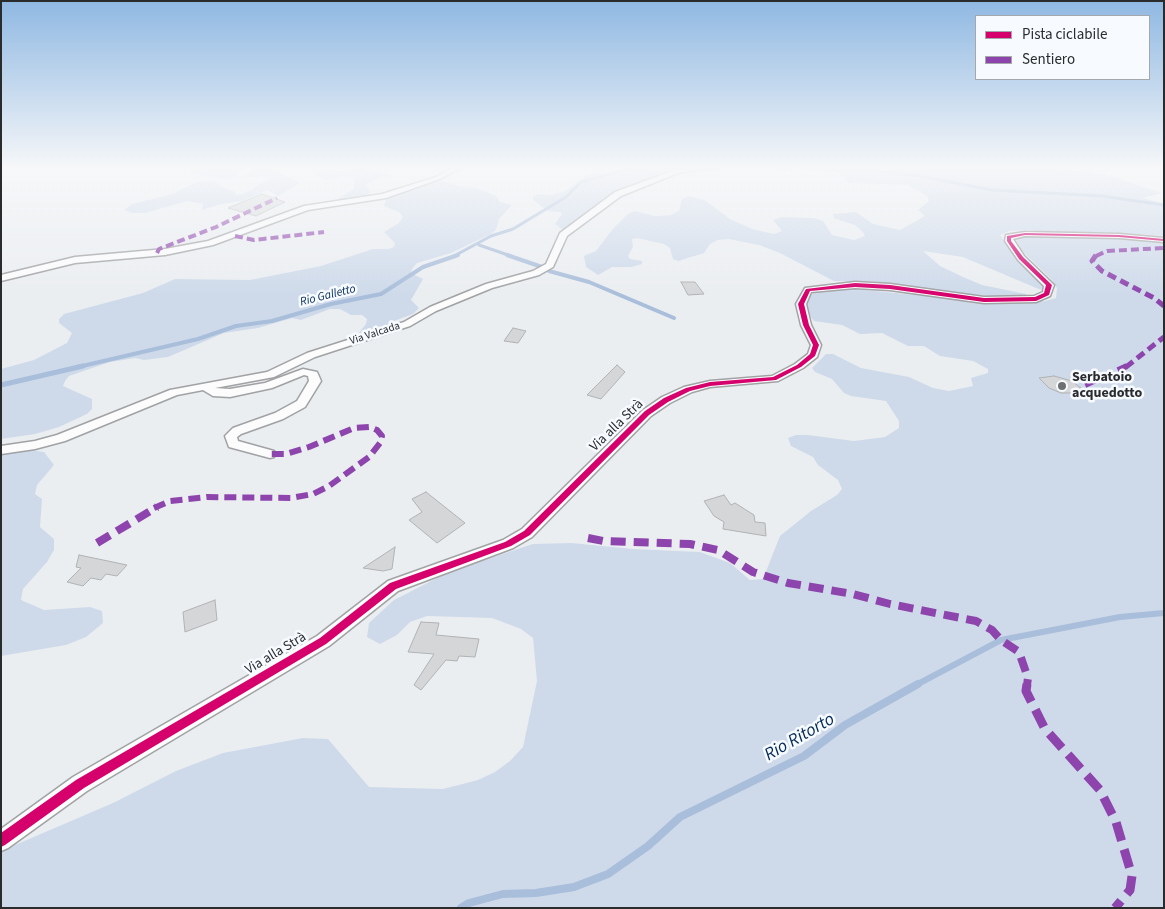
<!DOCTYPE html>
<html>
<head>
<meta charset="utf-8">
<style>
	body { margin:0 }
	#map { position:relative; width:1165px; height:909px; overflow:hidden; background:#ebeef1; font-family:"Source Sans 3",sans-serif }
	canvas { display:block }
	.frame { position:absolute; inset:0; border:2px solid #292b2d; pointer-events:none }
	.legend { position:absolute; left:975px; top:15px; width:175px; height:65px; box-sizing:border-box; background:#f7fbff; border:1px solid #a5a8ab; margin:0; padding:6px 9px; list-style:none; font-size:15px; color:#292b2d }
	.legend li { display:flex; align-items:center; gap:10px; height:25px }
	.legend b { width:25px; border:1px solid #a5a8ab }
</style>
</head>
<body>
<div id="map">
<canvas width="1165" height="909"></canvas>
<div class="frame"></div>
<ul class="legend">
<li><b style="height:6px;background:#d6006c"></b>Pista ciclabile</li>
<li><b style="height:6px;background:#8e44ad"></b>Sentiero</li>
</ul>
</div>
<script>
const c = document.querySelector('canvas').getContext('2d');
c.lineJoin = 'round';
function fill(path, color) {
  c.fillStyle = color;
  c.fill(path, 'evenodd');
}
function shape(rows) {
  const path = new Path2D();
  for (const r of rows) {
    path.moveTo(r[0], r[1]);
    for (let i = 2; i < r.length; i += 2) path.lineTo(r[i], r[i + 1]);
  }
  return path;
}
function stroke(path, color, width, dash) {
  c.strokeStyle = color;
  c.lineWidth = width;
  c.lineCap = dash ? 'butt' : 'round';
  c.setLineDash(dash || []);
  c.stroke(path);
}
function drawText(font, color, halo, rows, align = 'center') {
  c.font = font + ' "Source Sans 3",sans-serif';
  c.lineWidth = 5;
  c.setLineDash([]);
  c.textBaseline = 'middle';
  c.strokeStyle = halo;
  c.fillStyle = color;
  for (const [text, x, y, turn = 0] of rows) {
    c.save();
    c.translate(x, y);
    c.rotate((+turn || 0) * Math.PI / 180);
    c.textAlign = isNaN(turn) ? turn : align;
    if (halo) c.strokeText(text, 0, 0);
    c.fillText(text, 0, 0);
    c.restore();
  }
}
fill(shape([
	[192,167,242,167,238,175,228,179,190,173,189,170],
	[254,167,267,167,300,183,278,196,267,190,243,201,221,204,202,210,203,204,187,201,145,213,132,213,124,210,132,204,172,194,196,182,215,181,220,186,236,192,235,196,245,193,272,177,245,177],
	[356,167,393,176,382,177,366,184,371,192,367,196,336,200,354,189,354,178,342,176,325,180,313,173,325,170,346,171],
	[630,167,684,167,623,187,606,197,563,230,555,224,562,214,560,212,548,211,533,200,533,196,538,194,550,195,565,191,584,177,596,173,608,175,629,172,633,169],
	[771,167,1048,167,1103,174,1162,193,1143,198,1164,204,1164,236,1105,232,1072,234,1028,230,1009,231,1000,235,1020,263,1044,284,1041,290,963,257,923,251,940,266,963,277,982,285,1026,294,1025,297,994,297,877,282,834,281,780,253,759,245,729,239,718,240,710,244,704,253,678,261,673,259,670,248,664,244,637,238,632,239,633,247,628,256,630,259,642,261,642,264,631,267,612,267,598,275,586,267,584,256,596,251,612,230,628,214,635,211,655,216,671,215,679,211,682,199,689,196,706,201,730,219,752,229,774,234,782,231,773,220,782,217,814,218,823,221,832,235,854,240,865,236,863,232,855,225,834,218,833,214,856,212,873,224,900,230,925,216,918,210,929,201,927,196,908,185,848,183,843,176,835,172,804,169,780,171],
	[443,181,458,186,477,188,496,196,500,202,512,205,499,219,496,230,491,234,451,253,417,263,412,269,411,273,423,279,411,300,419,308,413,314,394,321,379,332,358,334,366,324,367,319,362,315,351,315,340,309,330,309,301,320,292,318,258,328,224,333,168,357,144,360,135,358,110,362,69,376,65,381,63,386,92,399,92,409,87,414,59,427,35,434,1,439,1,369,34,360,67,343,72,333,59,323,59,319,64,314,143,293,175,279,250,280,321,266,373,249,388,249,394,247,395,243,384,232,399,223,403,217,399,212,384,206,386,200,393,195,431,182],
	[1026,236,1130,239,1164,242,1164,908,1,908,1,851,113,803,176,771,223,753,303,738,328,739,369,787,443,789,478,780,495,772,510,761,523,747,537,681,533,638,521,629,492,618,427,616,410,622,397,635,380,644,367,637,369,623,394,600,451,571,533,544,571,543,633,549,700,552,730,563,750,580,763,579,780,536,811,511,837,495,842,489,838,480,818,465,813,457,791,446,788,438,796,435,808,435,854,441,885,437,899,428,899,421,886,401,851,396,844,393,832,379,815,372,812,368,826,354,833,354,861,368,909,377,933,388,949,391,973,386,971,378,988,373,988,369,973,361,940,356,924,346,908,346,882,333,860,334,842,325,814,321,804,308,806,297,817,291,843,288,1011,304,1045,301,1056,298,1057,288,1051,279,1022,251,1016,240],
	[30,450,44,452,54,465,37,485,35,494,42,499,40,527,54,539,54,550,47,562,23,589,21,600,44,610,90,607,102,611,103,623,86,637,66,645,1,656,1,452]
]), '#cedaea');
stroke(shape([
	[845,167,919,176,992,190,1102,196,1164,205],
	[479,245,511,256],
	[454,256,491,236,513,229,566,197,581,182,635,167]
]), '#a9beda', 3);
stroke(shape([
	[507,255,542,267],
	[549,271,589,282,674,318],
	[78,367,198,339,236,326,272,321,331,304,381,294,423,267,458,255]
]), '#a9beda', 4);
stroke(shape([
	[1,385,83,366]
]), '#a9beda', 5);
stroke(shape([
	[916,685,1001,640,1120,617,1164,613]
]), '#a9beda', 6);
stroke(shape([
	[461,908,469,903,503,894,536,893,574,887,608,874,648,846,680,817,804,756,845,725,918,684]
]), '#a9beda', 8);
const building = shape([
	[262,194,285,202,256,216,228,208,262,194],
	[681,282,695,282,704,294,688,295,681,282],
	[513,328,526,331,518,343,504,341,513,328],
	[617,365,625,372,601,399,587,395,617,365],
	[1054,376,1072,381,1087,393,1061,393,1049,388,1039,378,1054,376],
	[426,492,465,523,437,543,409,520,422,512,412,499,426,492],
	[724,495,731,505,735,503,754,515,755,522,765,523,766,536,723,529,724,522,714,516,704,501,724,495],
	[395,547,392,569,383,571,363,568,395,547],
	[79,555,108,561,127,565,117,576,106,574,101,580,91,578,83,586,67,582,81,568,76,567,79,555],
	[215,600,217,620,185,632,183,612,215,600],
	[421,622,439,623,436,635,479,639,475,657,459,656,457,661,446,660,421,690,414,685,434,654,408,652,421,622]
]);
fill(building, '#d4d6d8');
stroke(building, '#b0b2b4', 1);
const street = shape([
	[454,167,463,167,440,179,386,198,308,210,213,245,165,255,75,263,1,281,1,275,75,257,165,249,208,241,304,206,382,194,436,177,454,167],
	[694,167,719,167,678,173,621,196,567,236,553,267,539,275,492,288,436,311,410,326,315,357,274,377,215,388,230,389,265,383,303,369,317,372,321,381,305,407,283,419,241,434,237,437,238,441,274,451,276,454,274,457,270,458,229,447,225,436,233,428,275,413,297,401,309,381,308,376,304,375,272,388,230,397,213,396,203,390,177,395,65,441,35,449,1,454,1,446,35,441,57,435,170,390,267,372,307,353,404,322,430,307,486,284,533,271,546,264,560,233,615,192,675,170,694,167],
	[1025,232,1119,234,1164,238,1164,242,1119,238,1025,236,1013,239,1024,256,1054,285,1050,296,1036,302,984,303,890,290,855,288,811,292,806,304,811,325,821,345,817,357,803,368,778,381,710,387,692,392,670,403,651,416,532,537,513,548,398,591,329,646,87,791,8,848,1,851,1,829,73,777,317,636,388,581,503,540,522,529,643,410,662,397,684,387,710,381,772,376,795,364,808,354,811,345,801,325,796,304,805,288,855,282,890,284,984,297,1034,296,1043,292,1044,286,1018,260,1005,241,1006,235,1025,232]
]);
stroke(street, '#a0a2a4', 3);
fill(street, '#fcfcfd');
stroke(shape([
	[235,236,254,240,324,232],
	[157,253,159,249,216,227,277,198],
	[1096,256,1107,251,1164,248]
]), '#8e44ad', 4, [8, 4]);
stroke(shape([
	[1096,255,1092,261,1102,271,1154,298,1164,306],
	[1126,367,1164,337]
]), '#8e44ad', 5, [9, 5]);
stroke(shape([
	[1085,385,1127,366],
	[154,508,170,501,207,497,291,498,313,494,329,486,369,457,380,443,382,436,377,430,370,427,354,428,309,447,286,454,270,454]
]), '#8e44ad', 6, [12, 6]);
stroke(shape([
	[588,538,603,541,690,544,718,550,753,572,788,583,853,594,890,604,976,621,992,630,1001,640,1019,652,1028,678,1027,685],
	[97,543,157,507]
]), '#8e44ad', 8, [15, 8]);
stroke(shape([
	[1027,684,1026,691,1045,729,1100,790,1116,822,1132,876,1130,890,1115,908]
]), '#8e44ad', 9, [19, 9]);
fill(shape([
	[1025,233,1119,235,1164,239,1164,241,1119,237,1025,235,1011,238,1011,241,1023,257,1052,285,1049,295,1036,301,984,302,890,289,855,287,810,291,804,304,809,325,819,345,815,356,801,367,776,380,710,386,690,391,668,402,649,415,530,535,511,546,396,589,326,644,84,788,5,845,1,847,1,833,76,780,320,638,390,583,505,542,524,531,645,411,664,398,686,388,710,382,773,377,797,365,810,354,813,345,803,325,798,304,806,289,855,283,890,285,984,298,1035,297,1044,293,1046,285,1019,259,1007,241,1007,236,1025,233]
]), '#d6006c');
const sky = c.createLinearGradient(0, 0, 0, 295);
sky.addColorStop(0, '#8fb8e2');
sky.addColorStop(0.57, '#f6f7f9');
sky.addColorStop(1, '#f6f7f900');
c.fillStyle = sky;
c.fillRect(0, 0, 1165, 295);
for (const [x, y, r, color] of [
	[1062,386,5,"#6d6f72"]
]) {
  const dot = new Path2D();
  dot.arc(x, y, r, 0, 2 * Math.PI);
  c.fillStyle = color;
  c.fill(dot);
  stroke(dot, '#f7fbff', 2);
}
drawText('11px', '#292b2d', '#f7fbff', [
	["Via Valcada",375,334,-18]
]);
drawText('italic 12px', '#032a59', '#f7fbff', [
	["Rio Galletto",328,296,-14]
]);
drawText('bold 14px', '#292b2d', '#f7fbff', [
	["Serbatoio",1072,378],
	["acquedotto",1072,394]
], 'left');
drawText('14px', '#292b2d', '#f7fbff', [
	["Via alla Strà",617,426,-44],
	["Via alla Strà",276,654,-31]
]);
drawText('italic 18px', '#032a59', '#f7fbff', [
	["Rio Ritorto",800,738,-30]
]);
</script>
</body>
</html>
